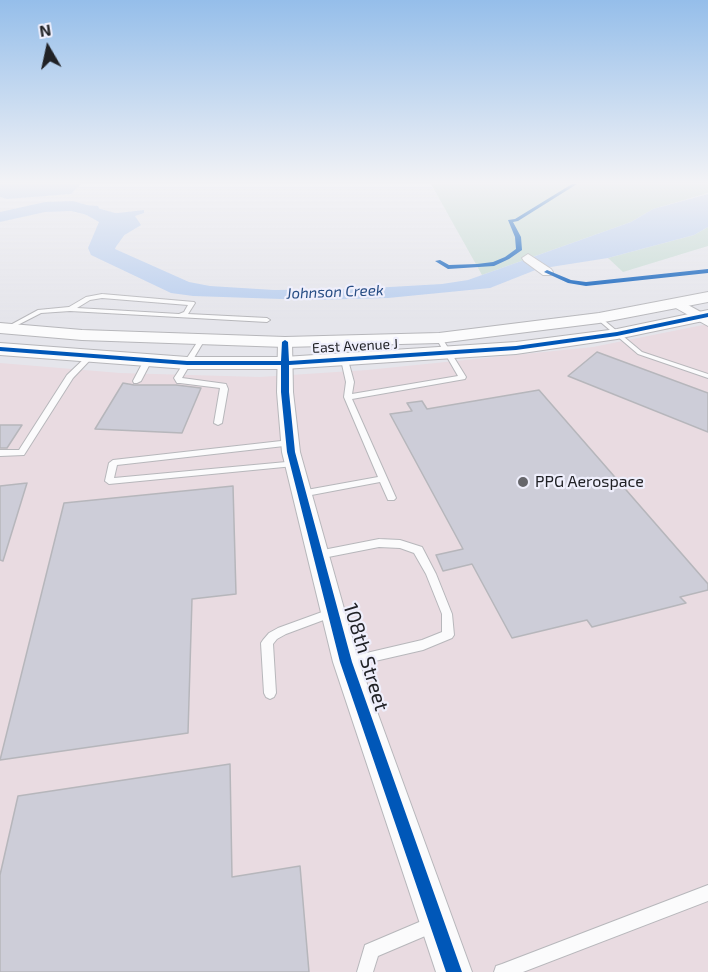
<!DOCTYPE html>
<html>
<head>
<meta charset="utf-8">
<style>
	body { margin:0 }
	#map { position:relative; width:708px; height:972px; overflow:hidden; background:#e5e5eb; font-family:"Exo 2",sans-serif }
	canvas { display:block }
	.north { position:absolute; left:18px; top:18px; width:60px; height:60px; -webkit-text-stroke:4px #efeffc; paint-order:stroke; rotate:351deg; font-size:16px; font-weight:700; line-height:24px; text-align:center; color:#212226 }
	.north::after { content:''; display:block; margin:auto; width:21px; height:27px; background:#212226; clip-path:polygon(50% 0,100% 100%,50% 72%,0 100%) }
</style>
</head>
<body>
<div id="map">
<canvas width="708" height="972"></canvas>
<div class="north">N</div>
</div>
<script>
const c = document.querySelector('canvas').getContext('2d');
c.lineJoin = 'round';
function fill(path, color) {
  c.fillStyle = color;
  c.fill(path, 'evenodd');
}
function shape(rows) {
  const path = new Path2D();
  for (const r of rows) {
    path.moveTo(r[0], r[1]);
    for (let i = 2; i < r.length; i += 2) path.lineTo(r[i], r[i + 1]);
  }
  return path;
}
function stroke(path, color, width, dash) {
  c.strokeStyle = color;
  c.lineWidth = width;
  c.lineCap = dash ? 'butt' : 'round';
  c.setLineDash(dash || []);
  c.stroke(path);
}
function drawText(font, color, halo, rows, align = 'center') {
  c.font = font + ' "Exo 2",sans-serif';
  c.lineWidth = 4.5;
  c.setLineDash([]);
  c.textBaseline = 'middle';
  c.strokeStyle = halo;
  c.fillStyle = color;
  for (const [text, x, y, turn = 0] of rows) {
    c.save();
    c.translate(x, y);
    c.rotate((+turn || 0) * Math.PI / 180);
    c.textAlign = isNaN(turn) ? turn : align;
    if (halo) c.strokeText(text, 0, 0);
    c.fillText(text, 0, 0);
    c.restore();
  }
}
fill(shape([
	[708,324,708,972,0,972,0,363,120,373,260,377,367,370,593,347]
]), '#e9dbe1');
fill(shape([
	[431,184,708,184,708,193,653,209,631,222,482,275],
	[708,227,708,246,623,272,608,258,694,235]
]), '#c5dad2');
fill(shape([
	[0,184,81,184,71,194,7,199,0,197],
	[708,194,708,227,694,235,608,258,538,269,490,288,388,298,311,300,193,296,171,293,91,255,88,248,99,222,83,213,65,210,44,211,0,220,0,213,55,203,98,206,101,212,98,215,101,215,144,210,144,213,135,216,141,225,118,239,115,249,189,282,210,286,274,290,355,289,442,284,468,280,631,222,653,209]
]), '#b9ceee');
fill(shape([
	[73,201,122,215,128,224,128,230,115,248,103,248,100,244,112,229,110,221,72,211,45,212,0,222,0,212,45,202,73,201]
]), '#b9ceee');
const building = shape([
	[597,352,708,393,708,432,568,376,597,352],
	[123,383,134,385,176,385,201,388,182,433,95,429,123,383],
	[539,390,708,584,708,590,680,597,686,603,592,627,587,620,512,638,472,564,443,571,436,555,463,549,390,414,412,411,407,403,422,401,427,409,539,390],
	[0,425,22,425,7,448,0,448,0,425],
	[27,483,3,561,0,560,0,486,27,483],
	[233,486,236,594,192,599,188,733,0,760,64,503,233,486],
	[230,764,232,877,300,866,309,972,0,972,0,875,18,796,230,764]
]);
fill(building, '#cdcdd8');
stroke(building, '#b6b6bb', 1.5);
const service = shape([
	[102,294,194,302,195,303,188,314,267,318,270,320,267,322,70,311,41,313,8,330,3,329,38,310,69,307,86,297,102,294],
	[102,298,188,305,184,312,179,314,77,308,90,300,102,298],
	[599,316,642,352,708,374,708,378,638,354,597,319,597,317,599,316],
	[439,336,442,338,466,377,465,379,352,399,396,498,394,500,388,500,380,482,301,497,298,496,296,494,298,492,301,491,378,477,344,397,346,382,337,342,338,341,342,341,343,342,354,382,352,394,458,376,436,338,439,336],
	[201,339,204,341,182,378,226,384,228,389,222,423,218,425,214,423,220,388,180,383,177,383,174,378,198,341,201,339],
	[89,355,93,357,73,378,24,455,0,456,0,450,19,450,67,375,87,356,89,355],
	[148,358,152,360,141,381,137,383,134,383,133,381,144,360,148,358],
	[290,440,294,443,293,445,117,465,114,478,297,461,298,463,294,466,109,484,105,481,109,463,113,460,290,440],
	[379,539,400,540,422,547,436,574,452,614,454,635,452,638,423,650,349,667,345,666,343,662,345,658,422,640,442,632,442,614,426,574,414,553,400,548,379,547,318,559,314,558,313,555,314,552,318,551,379,539],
	[333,608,337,609,338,612,337,615,286,634,277,639,273,644,276,693,274,697,270,699,266,697,264,693,261,643,263,640,269,633,278,628,333,608],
	[708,885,708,901,523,972,494,972,496,966,502,964,708,885],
	[431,917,437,919,439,925,437,931,378,956,373,972,357,972,365,945,431,917]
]);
const minor = shape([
	[528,254,551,269,553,272,551,275,543,275,524,261,522,258,528,254],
	[679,300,708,316,708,326,674,307,672,304,674,301,679,300],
	[285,338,292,342,293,392,300,452,359,662,472,972,436,972,333,662,282,452,277,392,278,342,285,338]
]);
const tertiary = shape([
	[708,292,708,302,599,323,439,343,285,347,82,340,0,333,0,323,82,330,285,337,439,333,599,313,708,292],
	[708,310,708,320,617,339,516,354,284,369,187,369,0,355,0,343,187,357,284,357,516,342,617,329,708,310]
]);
stroke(service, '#b7b7bb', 2);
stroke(minor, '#b7b7bb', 2);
stroke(tertiary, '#b7b7bb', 2);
fill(service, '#fbfbfc');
fill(minor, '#fbfbfc');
fill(tertiary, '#fbfbfc');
fill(shape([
	[572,184,577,184,518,221,513,222,521,237,522,250,509,259,494,266,448,269,435,261,440,260,449,265,477,264,493,262,505,257,516,249,515,237,508,220,515,219,572,184],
	[708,269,708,273,586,286,568,283,544,272,547,270,571,280,586,282,708,269],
	[708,313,708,317,617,336,516,350,289,365,289,392,295,452,352,662,462,972,446,972,340,662,287,452,281,392,281,365,187,365,0,351,0,347,187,361,281,361,282,342,285,340,288,342,289,361,516,346,617,332,708,313]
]), '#0057b8');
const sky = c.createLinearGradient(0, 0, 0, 320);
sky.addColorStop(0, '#95beea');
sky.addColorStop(0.57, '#f3f3f6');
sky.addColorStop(1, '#f3f3f600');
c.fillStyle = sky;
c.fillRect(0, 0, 708, 320);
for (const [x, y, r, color] of [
	[523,482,6,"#66666b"]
]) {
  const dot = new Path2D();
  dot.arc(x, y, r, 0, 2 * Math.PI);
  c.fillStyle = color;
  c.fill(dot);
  stroke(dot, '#efeffc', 2);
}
drawText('14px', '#212226', '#efeffc', [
	["East Avenue J",355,346,-3]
]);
drawText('italic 15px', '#274d84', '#efeffc', [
	["Johnson Creek",335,292,-2]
]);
drawText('16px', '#212226', '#efeffc', [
	["PPG Aerospace",535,482]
], 'left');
drawText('20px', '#212226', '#efeffc', [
	["108th Street",366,657,73]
]);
</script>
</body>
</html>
